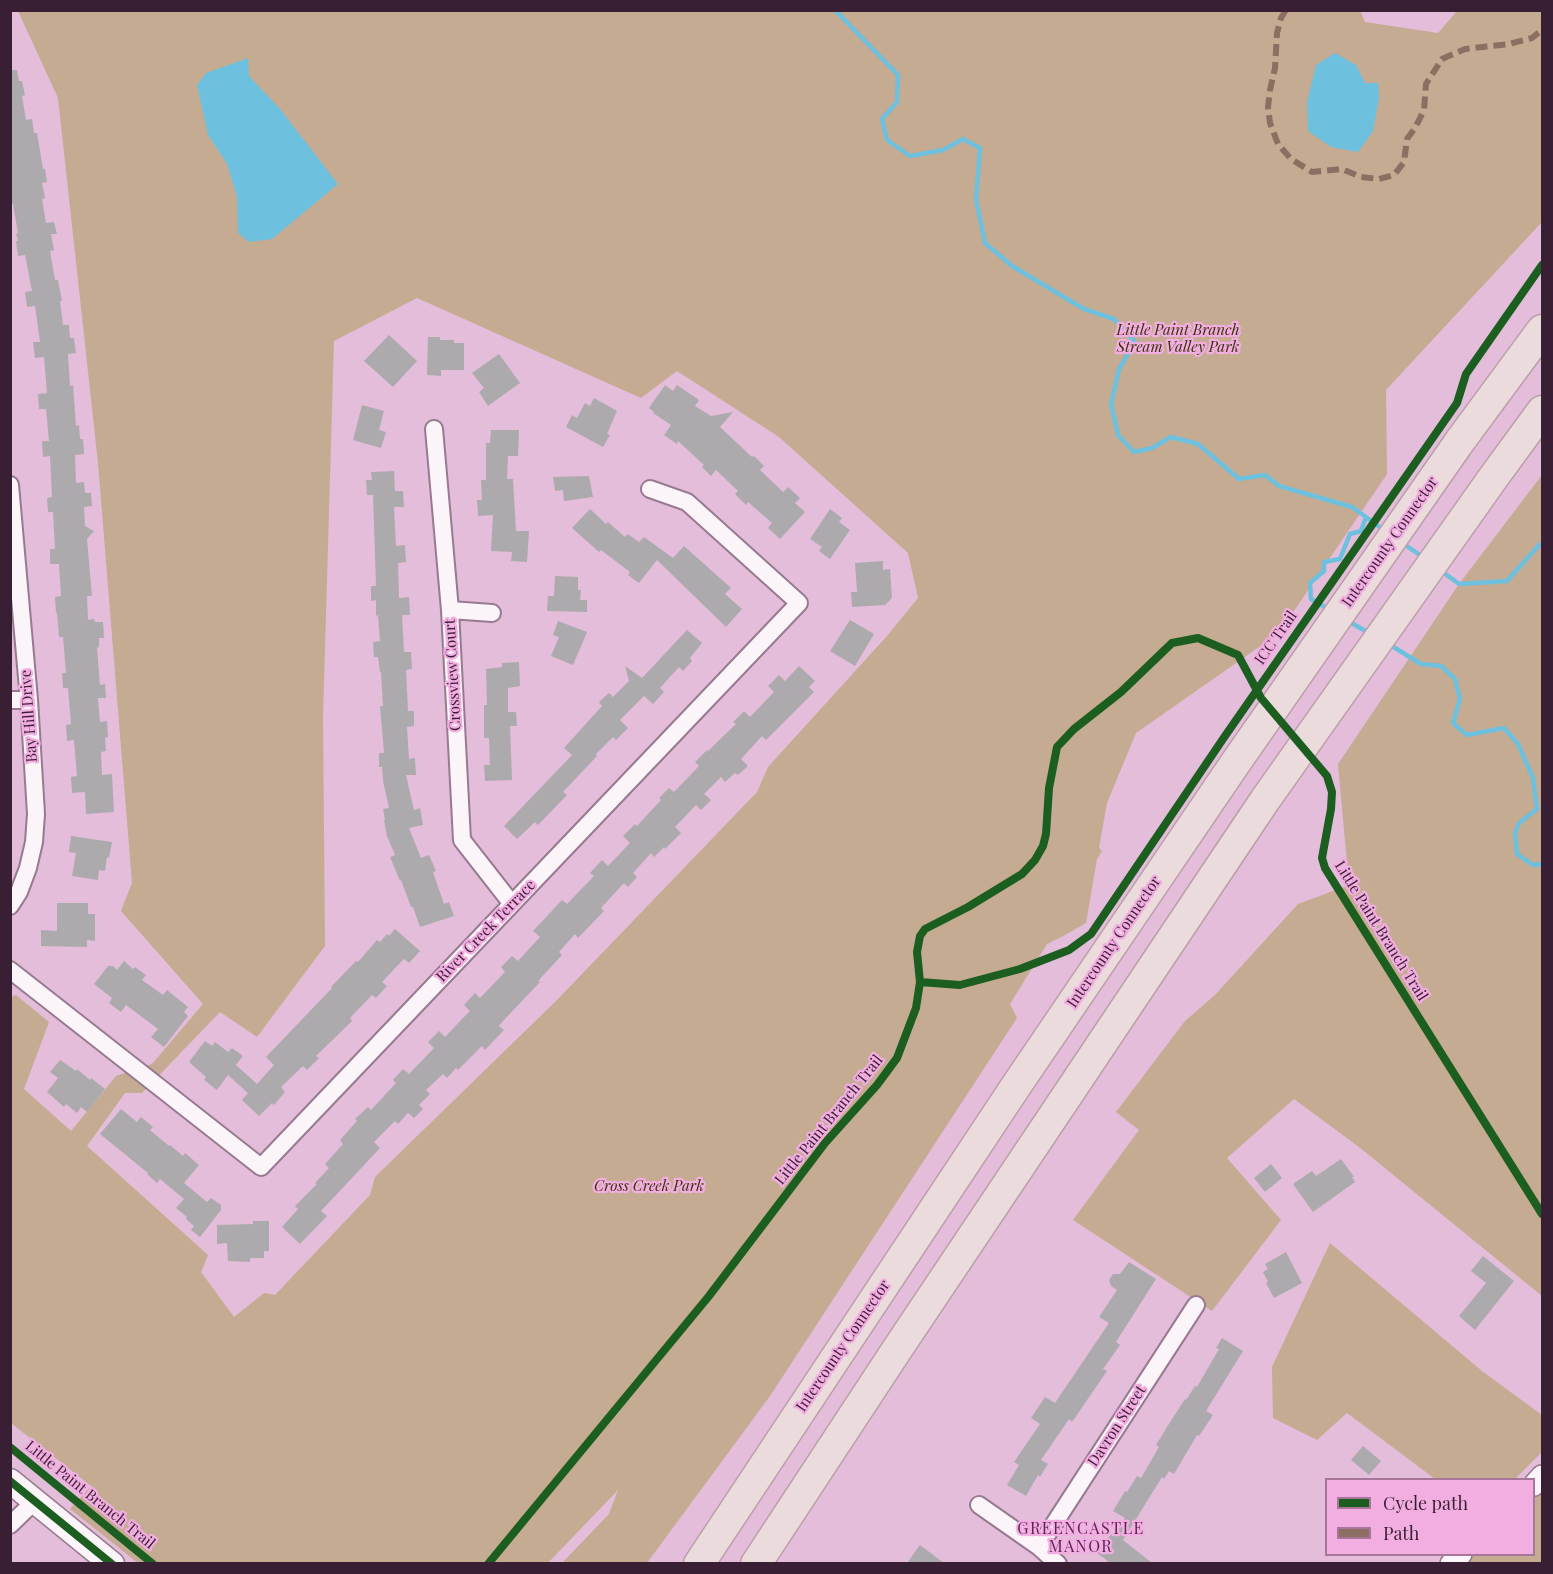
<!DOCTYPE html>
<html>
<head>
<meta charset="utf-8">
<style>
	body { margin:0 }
	#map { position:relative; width:1553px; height:1574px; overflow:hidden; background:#e3bdd9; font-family:"Playfair Display",serif }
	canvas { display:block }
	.frame { position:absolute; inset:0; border:12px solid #391f33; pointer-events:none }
	.legend { position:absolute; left:1325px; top:1478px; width:210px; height:78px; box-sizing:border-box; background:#f2aee1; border:2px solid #a8759b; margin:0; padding:8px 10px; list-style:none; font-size:18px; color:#391f33 }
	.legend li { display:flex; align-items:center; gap:12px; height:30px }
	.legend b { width:30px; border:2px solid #a8759b }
</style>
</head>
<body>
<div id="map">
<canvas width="1553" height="1574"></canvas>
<div class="frame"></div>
<ul class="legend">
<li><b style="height:8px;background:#1b5e20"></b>Cycle path</li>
<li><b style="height:8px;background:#8d6e63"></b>Path</li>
</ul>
</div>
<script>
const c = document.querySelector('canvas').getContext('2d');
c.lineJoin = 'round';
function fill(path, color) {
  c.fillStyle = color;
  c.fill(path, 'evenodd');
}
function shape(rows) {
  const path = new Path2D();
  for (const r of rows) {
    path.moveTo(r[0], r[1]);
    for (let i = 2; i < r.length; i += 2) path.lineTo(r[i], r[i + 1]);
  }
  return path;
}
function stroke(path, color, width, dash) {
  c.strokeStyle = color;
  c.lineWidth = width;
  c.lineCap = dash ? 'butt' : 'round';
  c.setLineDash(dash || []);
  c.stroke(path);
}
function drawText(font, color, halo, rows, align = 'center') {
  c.font = font + ' "Playfair Display",serif';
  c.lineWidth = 4.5;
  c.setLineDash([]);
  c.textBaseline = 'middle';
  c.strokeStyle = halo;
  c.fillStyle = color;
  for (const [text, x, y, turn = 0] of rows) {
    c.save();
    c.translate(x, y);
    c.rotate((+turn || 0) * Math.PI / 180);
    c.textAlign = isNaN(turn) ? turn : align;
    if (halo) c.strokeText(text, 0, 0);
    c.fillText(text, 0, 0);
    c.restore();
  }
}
fill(shape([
	[1360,10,1365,22,1438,33,1457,11,1542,11,1542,222,1386,390,1387,474,1279,633,1136,733,1107,803,1099,848,1102,851,1097,859,1086,923,1065,935,1047,944,1010,1004,1017,1018,770,1396,647,1563,562,1563,609,1514,618,1490,547,1564,138,1563,70,1509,91,1486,11,1423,10,997,16,995,49,1022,24,1089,71,1131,116,1076,152,1064,203,1004,121,911,132,883,98,463,58,98,18,11],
	[417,298,641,398,677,371,779,437,908,553,918,598,887,636,768,767,757,792,557,1000,375,1177,370,1195,275,1295,264,1293,234,1317,201,1272,208,1255,87,1146,125,1093,142,1093,220,1012,257,1037,325,946,323,717,334,341],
	[1542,475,1542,1296,1359,1147,1294,1099,1227,1158,1281,1220,1212,1311,1073,1220,1139,1130,1116,1112,1185,1021,1215,995,1298,904,1349,885,1338,764,1459,584],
	[1330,1243,1482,1371,1542,1415,1542,1452,1515,1479,1435,1479,1347,1413,1317,1440,1273,1418,1272,1367],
	[1542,1476,1542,1563,1451,1564,1461,1555,1534,1554,1534,1485]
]), '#c5ab92');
fill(shape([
	[1335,53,1356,65,1365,83,1378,83,1379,98,1373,131,1358,152,1331,147,1308,131,1307,102,1316,65],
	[248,58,249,76,280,109,338,184,272,239,249,242,238,233,237,197,227,164,208,135,197,85,206,73]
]), '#6dc1df');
stroke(shape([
	[835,10,898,75,897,102,882,119,887,140,910,156,943,150,963,139,980,148,976,200,985,243,1012,266,1084,309,1114,319,1135,342,1119,369,1111,404,1118,435,1134,452,1152,448,1171,437,1198,444,1239,479,1265,475,1279,486,1352,507,1384,530],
	[1401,542,1424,558],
	[1440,570,1459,584,1507,581,1539,545,1542,544],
	[1330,610,1311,599,1310,583,1324,571,1324,562,1340,559,1350,534,1361,531,1366,517],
	[1348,621,1369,633],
	[1387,643,1421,664,1441,666,1455,679,1460,699,1453,723,1467,735,1504,728,1518,744,1533,778,1537,809,1519,823,1515,833,1517,854,1533,865,1542,864]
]), '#6dc1df', 4.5);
fill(shape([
	[10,70,17,70,19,81,22,81,25,95,22,96,26,120,32,119,34,133,37,133,43,169,45,169,47,182,42,183,45,198,42,199,46,223,54,222,57,234,51,234,54,250,50,251,55,280,58,280,62,301,60,301,63,325,69,325,70,338,74,338,76,353,68,354,70,386,73,385,76,426,79,425,80,439,83,439,84,454,75,455,76,483,84,482,85,493,91,493,92,506,84,507,85,526,94,531,87,539,92,596,87,596,88,620,94,619,95,622,103,622,104,638,99,638,99,647,97,648,100,685,105,684,106,698,98,698,100,722,107,721,108,737,105,738,106,751,101,752,102,775,112,774,114,812,86,814,85,792,72,793,71,777,77,776,74,740,67,741,66,725,71,724,68,688,63,688,62,673,66,673,63,637,59,637,57,612,56,613,55,597,61,596,59,564,50,564,50,549,55,549,53,512,48,512,47,498,52,497,50,456,43,457,42,441,49,441,46,409,39,409,38,394,47,393,44,357,35,358,33,342,40,342,35,306,27,307,25,292,32,291,25,255,18,256,16,241,18,241,16,234,18,233,13,204,10,204],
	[389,335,417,361,393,387,364,361],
	[428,337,440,337,440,340,454,340,454,343,464,343,464,370,441,370,441,376,427,375],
	[499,354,520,383,488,406,479,392,484,388,472,373],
	[665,385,673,391,677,385,699,400,695,406,711,416,733,412,720,427,752,457,754,456,764,466,760,470,783,492,788,487,800,498,795,503,805,512,780,539,768,528,772,523,748,502,746,505,735,494,738,491,716,470,711,476,702,467,704,465,678,441,677,444,664,435,671,425,653,413,654,412,649,408],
	[594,398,617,411,607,434,610,435,603,447,566,427,572,415,577,418,585,403,590,406],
	[362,405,384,411,379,430,386,432,381,448,353,440],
	[491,430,519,430,518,456,508,456,507,479,513,479,516,531,529,531,527,562,511,561,512,552,491,551,493,515,478,516,477,500,482,500,481,480,486,480,486,443,490,443],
	[394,471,395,491,403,491,404,507,394,507,396,546,405,545,406,562,398,563,399,598,409,597,410,615,402,615,404,652,411,652,412,669,406,670,408,711,414,711,414,726,407,727,409,759,415,758,416,775,406,775,414,810,420,808,423,825,409,828,421,858,429,855,436,871,433,872,444,904,449,902,454,916,420,927,413,907,411,907,401,880,400,881,390,857,395,855,387,836,384,820,385,820,383,809,389,808,383,781,382,767,379,767,379,753,384,753,380,706,383,706,381,672,380,672,378,657,374,657,373,642,380,641,378,615,376,616,376,600,371,601,371,586,376,586,373,495,367,495,366,480,372,480,371,472],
	[589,476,593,497,564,501,563,490,555,491,553,477],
	[590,509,606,524,608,522,625,537,628,534,639,542,644,537,673,558,684,546,731,588,725,594,742,609,726,627,657,560,639,583,628,575,630,572,601,550,599,552,572,528],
	[830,509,842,518,839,522,850,530,830,559,819,551,822,547,810,539],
	[883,561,883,570,890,569,892,598,885,605,852,607,851,592,857,592,855,563],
	[555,576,578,577,578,590,581,590,580,600,587,600,587,612,547,611,548,596,554,596],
	[850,620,874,634,855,666,830,651],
	[558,621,587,632,573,665,551,656,559,637,553,635],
	[687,630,702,643,690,658,692,661,683,671,679,667,660,688,664,692,653,704,644,696,620,720,628,728,616,740,613,737,596,754,597,756,563,792,567,795,538,825,535,822,517,839,504,826,572,755,564,748,602,706,599,702,609,693,613,697,629,681,625,666,642,678],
	[519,662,520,686,508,688,508,712,516,712,517,726,510,726,512,780,485,781,484,765,490,765,489,738,484,738,484,705,487,705,486,669,502,667,502,663],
	[799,666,815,681,809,687,814,692,766,740,762,736,741,759,748,766,738,775,735,773,725,782,721,777,704,794,711,800,701,810,696,805,675,827,681,833,665,849,664,847,654,857,651,853,633,873,637,877,628,887,624,883,601,908,604,911,578,938,575,934,559,952,562,955,538,981,540,982,503,1021,499,1026,504,1030,485,1050,482,1046,458,1070,456,1068,447,1078,443,1074,426,1090,430,1094,419,1105,423,1109,414,1118,408,1113,398,1124,395,1121,374,1142,380,1148,321,1211,327,1216,300,1244,282,1227,298,1209,295,1206,317,1184,315,1183,329,1168,325,1164,343,1144,340,1140,357,1121,355,1119,368,1107,371,1110,396,1083,393,1080,403,1069,409,1074,434,1048,428,1042,439,1031,445,1037,463,1018,470,1011,464,1005,475,993,480,998,505,972,501,967,512,956,518,961,540,937,533,931,562,900,567,904,594,876,590,873,602,860,608,866,630,843,623,836,635,824,637,826,661,800,659,798,669,788,674,792,699,766,695,762,707,750,708,751,736,724,733,722,744,711,750,717,774,692,768,686,779,675,785,681],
	[71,836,112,842,109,858,107,857,105,871,99,870,98,880,72,876,76,853,69,852],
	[57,903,88,903,88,914,95,914,95,941,87,940,87,947,41,946,41,930,57,931],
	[395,929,420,951,409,963,404,959,399,964,382,982,387,986,376,998,372,995,350,1018,352,1021,316,1056,319,1058,307,1070,303,1066,281,1087,285,1092,274,1105,272,1103,259,1116,242,1100,248,1093,228,1075,217,1090,204,1080,206,1077,189,1062,205,1041,212,1046,215,1042,228,1052,232,1048,243,1056,236,1065,257,1084,274,1065,266,1057,332,988,331,987,356,961,358,962,377,940,380,942,387,934,389,936],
	[124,961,133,969,135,967,146,975,142,980,163,995,167,990,188,1007,184,1012,188,1016,164,1047,151,1037,158,1029,126,1005,121,1012,109,1003,112,998,94,984,108,966,113,966,117,970],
	[60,1060,76,1071,77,1069,90,1080,91,1078,105,1089,87,1112,81,1107,77,1113,66,1104,64,1107,47,1092,58,1078,50,1072],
	[121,1109,137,1122,141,1117,153,1127,150,1130,169,1146,170,1145,183,1156,185,1153,199,1165,184,1183,207,1202,211,1198,221,1205,221,1210,200,1237,191,1230,194,1226,186,1219,187,1217,176,1208,184,1199,160,1179,157,1183,147,1174,148,1173,100,1134],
	[1341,1159,1354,1177,1352,1177,1355,1182,1313,1212,1293,1184,1312,1171,1316,1176],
	[1271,1164,1282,1178,1265,1192,1254,1178],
	[253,1221,269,1221,269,1251,264,1251,264,1258,250,1258,250,1262,228,1261,227,1243,217,1244,217,1225,253,1224],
	[1286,1252,1302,1283,1274,1298,1266,1283,1268,1282,1263,1272,1268,1269,1265,1264],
	[1483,1256,1514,1281,1475,1330,1459,1316,1486,1283,1471,1271],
	[1129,1262,1156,1279,1116,1342,1120,1345,1103,1369,1107,1371,1072,1422,1069,1419,1041,1460,1048,1464,1040,1477,1038,1475,1026,1496,1007,1485,1019,1465,1014,1462,1040,1424,1031,1418,1045,1397,1055,1403,1109,1323,1099,1317,1117,1290,1111,1286,1109,1280,1113,1274,1120,1274],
	[1222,1338,1243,1351,1206,1411,1213,1415,1199,1436,1197,1435,1174,1474,1169,1471,1164,1479,1162,1477,1123,1540,1152,1563,1110,1563,1096,1552,1125,1518,1113,1511,1125,1491,1127,1492,1137,1476,1141,1478,1159,1447,1156,1445,1167,1427,1185,1399,1186,1400,1195,1386,1197,1387,1219,1349,1216,1348],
	[1363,1446,1381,1461,1369,1475,1351,1460],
	[920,1545,944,1563,907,1563]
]), '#adaaae');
const minor = shape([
	[434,429,450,610,462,840,512,904],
	[10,485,29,700,36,814,34,842,28,868,19,892,10,906],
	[450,610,492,613],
	[10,700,29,700],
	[10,970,261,1167,799,603,687,502,650,489],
	[979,1505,1039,1547,1058,1564],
	[10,1525,35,1501],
	[1039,1547,1196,1305]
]);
const tertiary = shape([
	[1534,1485,1542,1476],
	[1451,1564,1461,1554]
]);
const secondary = shape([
	[10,1481,112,1564]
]);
const motorway = shape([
	[699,1564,1016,1086,1234,765,1460,441,1542,330],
	[756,1564,898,1348,1265,800,1493,478,1542,411]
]);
stroke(minor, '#977a90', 20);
stroke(tertiary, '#977a90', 24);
stroke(secondary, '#977a90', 27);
stroke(motorway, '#bb9ea9', 33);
stroke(minor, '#fbf5f9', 16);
stroke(tertiary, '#fbf5f9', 21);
stroke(secondary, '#fbf5f9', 24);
stroke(motorway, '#ebdbdc', 30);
stroke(shape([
	[1286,10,1281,18,1277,33,1275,68,1270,90,1268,107,1270,123,1278,144,1291,159,1312,172,1342,169,1361,177,1379,179,1394,175,1404,162,1407,139,1415,128,1424,110,1426,84,1442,59,1465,49,1509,44,1532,38,1542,30]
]), '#8d6e63', 6, [12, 6]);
stroke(shape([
	[920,982,960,985,1020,969,1069,950,1091,934,1225,736,1457,403,1466,374,1542,265],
	[10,1447,153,1564],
	[10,1481,112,1564],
	[488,1564,709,1296,825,1143,877,1085,897,1058,916,1008,920,982,917,952,920,936,925,929,968,907,1022,874,1035,860,1043,846,1046,834,1049,788,1057,747,1074,729,1121,692,1172,643,1198,638,1238,655,1261,698,1327,776,1332,792,1331,809,1322,858,1325,868,1542,1214]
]), '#1b5e20', 8);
drawText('italic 15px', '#3b3106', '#f2aee1', [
	["Little Paint Branch",1178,330],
	["Stream Valley Park",1178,347],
	["Cross Creek Park",649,1186]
]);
drawText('15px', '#391f33', '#f2aee1', [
	["Intercounty Connector",1390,542,-55],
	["ICC Trail",1276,638,-55],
	["Crossview Court",453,675,-93],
	["Bay Hill Drive",29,716,-94],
	["River Creek Terrace",486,931,-46],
	["Little Paint Branch Trail",1381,931,58],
	["Intercounty Connector",1114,942,-56],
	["Little Paint Branch Trail",829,1120,-51],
	["Intercounty Connector",843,1346,-56],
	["Davron Street",1117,1426,-57],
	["Little Paint Branch Trail",90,1495,39]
]);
c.letterSpacing = '1.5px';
drawText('16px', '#5c2350', '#f2aee1', [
	["GREENCASTLE",1081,1529],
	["MANOR",1081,1547]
]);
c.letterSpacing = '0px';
</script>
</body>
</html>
